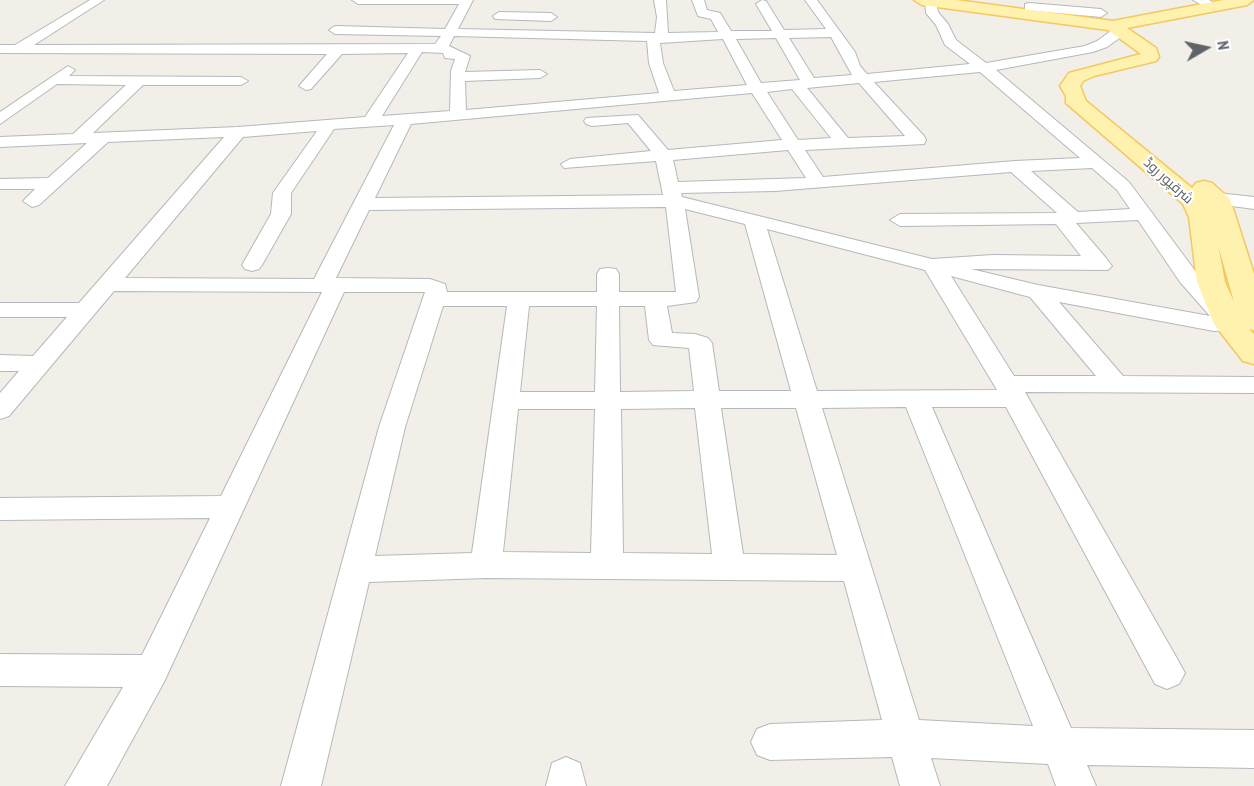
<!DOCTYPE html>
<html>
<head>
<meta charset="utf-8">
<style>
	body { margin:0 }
	#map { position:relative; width:1254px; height:786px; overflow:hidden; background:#f1efe8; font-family:"PT Sans Narrow",sans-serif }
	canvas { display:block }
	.north { position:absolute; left:1176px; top:18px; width:60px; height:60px; -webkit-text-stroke:4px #fff; paint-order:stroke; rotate:81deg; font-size:16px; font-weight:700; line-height:24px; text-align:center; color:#5f6368 }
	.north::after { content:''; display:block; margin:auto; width:21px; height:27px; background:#5f6368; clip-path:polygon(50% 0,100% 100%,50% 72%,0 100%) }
</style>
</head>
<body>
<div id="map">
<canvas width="1254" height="786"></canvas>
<div class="north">N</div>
</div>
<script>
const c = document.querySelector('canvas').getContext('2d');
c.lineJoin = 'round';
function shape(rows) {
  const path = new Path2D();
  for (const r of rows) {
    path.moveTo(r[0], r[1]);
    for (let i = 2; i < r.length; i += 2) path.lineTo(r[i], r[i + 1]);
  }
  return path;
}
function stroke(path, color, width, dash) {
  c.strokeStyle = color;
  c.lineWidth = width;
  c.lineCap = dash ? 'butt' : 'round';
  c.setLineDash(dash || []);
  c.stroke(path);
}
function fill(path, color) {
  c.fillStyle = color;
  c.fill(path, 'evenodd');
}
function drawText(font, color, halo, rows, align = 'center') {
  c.font = font + ' "PT Sans Narrow",Cairo,sans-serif';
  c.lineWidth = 4.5;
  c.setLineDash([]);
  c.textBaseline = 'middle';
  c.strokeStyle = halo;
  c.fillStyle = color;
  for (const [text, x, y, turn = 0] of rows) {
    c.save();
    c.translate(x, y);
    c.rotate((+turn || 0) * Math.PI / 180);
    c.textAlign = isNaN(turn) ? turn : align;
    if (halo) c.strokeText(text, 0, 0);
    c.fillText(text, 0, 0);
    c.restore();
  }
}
const minor = shape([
	[90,0,104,0,34,45,435,44,441,36,335,34,329,30,335,26,445,29,459,4,358,4,352,0,473,0,458,29,655,33,657,17,654,0,666,0,668,33,718,32,711,19,698,16,692,0,704,0,707,10,720,13,731,31,772,31,756,4,762,0,766,1,784,30,826,29,805,0,817,0,855,52,860,66,867,74,970,64,945,45,936,25,926,13,925,0,935,0,938,12,948,24,956,40,986,63,1085,46,1097,41,1115,28,1125,28,1125,34,1107,47,1093,52,996,70,1129,182,1196,272,1234,316,1254,315,1254,329,1214,331,1059,302,1123,376,1254,377,1254,393,1025,392,1179,662,1185,673,1179,684,1167,689,1155,684,1006,407,932,407,1071,728,1254,730,1254,768,1087,765,1096,786,1056,786,1048,764,931,758,940,786,900,786,892,757,770,760,757,755,751,742,757,729,770,724,882,720,844,581,486,578,369,582,321,786,281,786,379,427,425,292,344,292,164,682,107,786,65,786,123,687,0,686,0,654,142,655,210,518,0,520,0,498,221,496,322,292,114,291,9,416,0,419,0,393,19,371,0,371,0,355,33,356,67,317,0,317,0,303,79,303,224,137,108,142,39,205,32,207,23,201,35,189,0,189,0,179,48,178,87,143,0,147,0,137,73,134,126,85,57,84,0,124,0,112,68,66,75,70,69,76,241,77,248,81,241,85,143,85,93,133,238,127,365,117,408,53,342,54,311,89,306,90,299,86,327,54,0,53,0,45,15,45,90,0],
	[454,36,647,41,649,63,659,93,466,110,465,81,540,78,547,74,540,70,465,72,470,56,449,46,454,36],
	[831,37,852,75,814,78,789,38,831,37],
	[776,38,800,80,761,83,736,39,776,38],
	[723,39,747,85,674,91,663,63,660,43,723,39],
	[422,52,443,53,445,58,455,59,451,71,450,111,382,116,422,52],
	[980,72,1080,158,1015,161,823,177,805,150,924,144,926,140,924,136,874,82,980,72],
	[859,83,905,136,848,138,807,88,859,83],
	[792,89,831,138,798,140,767,92,792,89],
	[752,93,782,140,668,150,638,115,586,118,584,121,586,124,592,126,628,123,651,151,570,159,561,164,564,168,656,161,663,195,375,198,411,124,752,93],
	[394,125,314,279,125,278,243,137,317,131,273,193,271,214,242,265,245,269,252,271,259,269,262,265,291,214,291,193,334,129,394,125],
	[788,150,806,178,678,182,673,160,788,150],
	[1092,168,1117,190,1130,209,1078,212,1031,171,1092,168],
	[1011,172,1057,213,900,214,890,220,900,226,1056,224,1081,256,993,255,932,259,682,197,681,193,775,191,1011,172],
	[666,207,676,292,619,292,619,274,616,269,608,268,600,269,597,274,597,292,447,292,445,284,430,279,336,278,369,210,666,207],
	[685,209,745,224,791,391,719,391,712,343,708,338,695,334,672,333,667,306,696,302,699,297,685,209],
	[1138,220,1180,282,1210,316,1038,285,971,269,1108,270,1112,266,1106,258,1076,223,1138,220],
	[767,229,925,270,997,390,817,391,767,229],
	[951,276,1030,297,1096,376,1014,376,951,276],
	[443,306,507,306,472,553,375,556,405,427,443,306],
	[529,306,597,306,595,392,520,392,529,306],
	[619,306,645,306,649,340,653,345,689,348,694,391,620,392,619,306],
	[906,407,1033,726,919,720,822,408,906,407],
	[695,408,712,554,623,553,621,409,695,408],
	[721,408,796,408,837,555,743,554,721,408],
	[518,409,595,409,591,553,503,552,518,409],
	[1193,0,1209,0,1221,7,1211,10,1193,0],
	[1029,3,1101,9,1107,13,1101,17,1025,10,1025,4,1029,3],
	[499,12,551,13,557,17,551,21,495,19,493,16,499,12],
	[1218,193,1254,197,1254,209,1211,203,1209,199,1211,195,1218,193],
	[566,757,580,763,586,786,546,786,552,763,566,757]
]);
const major = shape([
	[914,0,956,0,1113,21,1223,0,1254,0,1247,5,1127,28,1156,48,1159,57,1156,61,1094,76,1083,81,1080,86,1086,101,1192,188,1196,183,1204,181,1212,183,1230,199,1254,274,1254,330,1249,329,1254,334,1254,364,1243,361,1214,324,1197,282,1189,217,1183,204,1066,103,1066,96,1060,86,1069,73,1141,54,1108,30,922,5,914,0],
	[1218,245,1234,302,1225,282,1218,245]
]);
stroke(minor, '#b5b8bc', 2);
stroke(major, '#f2c960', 3);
fill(minor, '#fff');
fill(major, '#fff2af');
drawText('14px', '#5f6368', '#fff', [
	["شرقپور روڈ",1168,181,42]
]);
</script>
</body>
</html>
